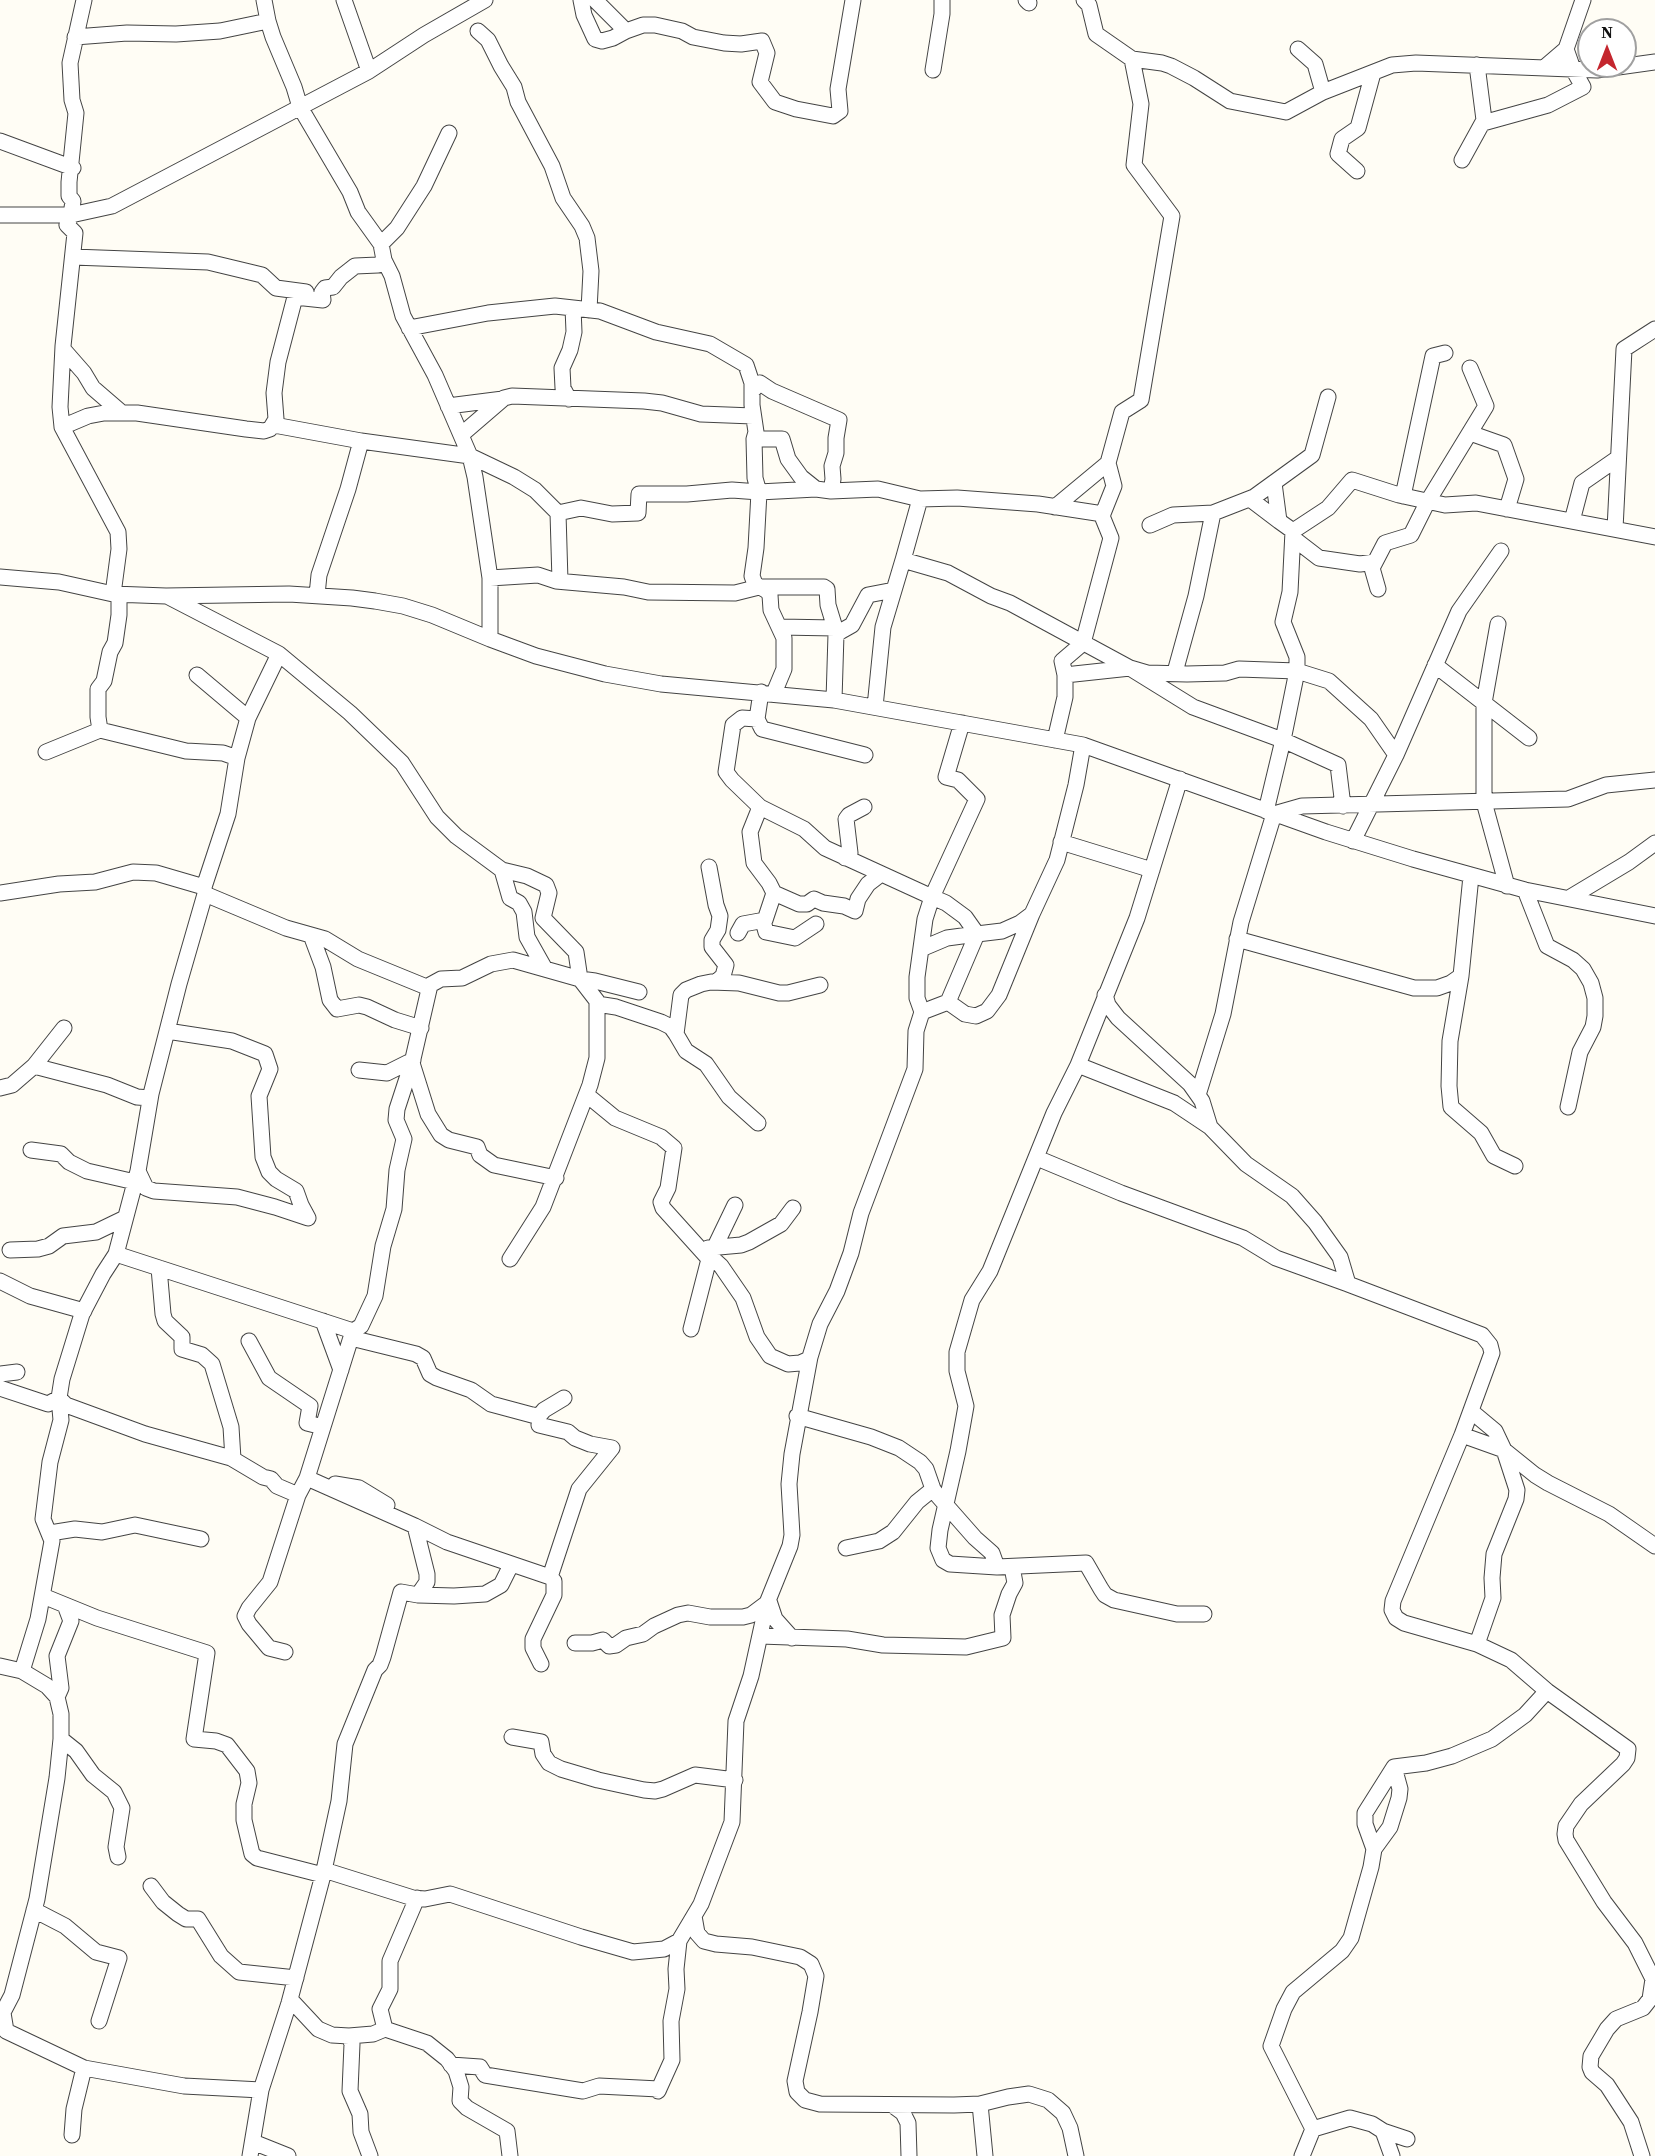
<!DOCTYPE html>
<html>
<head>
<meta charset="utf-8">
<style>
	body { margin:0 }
	#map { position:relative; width:1655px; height:2156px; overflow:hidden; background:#fffdf5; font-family:"Source Serif 4",serif }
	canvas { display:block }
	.north { position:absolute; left:1577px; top:18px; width:60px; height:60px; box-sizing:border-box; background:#fff; border:2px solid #a0a0a0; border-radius:50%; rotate:0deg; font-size:16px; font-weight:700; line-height:24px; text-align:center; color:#111 }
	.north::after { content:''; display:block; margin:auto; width:21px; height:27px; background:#c4262e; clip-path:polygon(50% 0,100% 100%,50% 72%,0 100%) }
</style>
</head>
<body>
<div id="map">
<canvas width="1655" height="2156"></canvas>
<div class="north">N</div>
</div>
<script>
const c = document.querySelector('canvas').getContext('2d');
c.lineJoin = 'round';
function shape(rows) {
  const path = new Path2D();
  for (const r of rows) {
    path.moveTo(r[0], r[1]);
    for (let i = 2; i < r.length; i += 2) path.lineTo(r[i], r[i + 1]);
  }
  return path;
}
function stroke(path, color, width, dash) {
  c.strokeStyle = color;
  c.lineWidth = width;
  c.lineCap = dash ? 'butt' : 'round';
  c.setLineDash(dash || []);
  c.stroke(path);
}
const minor = shape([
	[84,0,70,63,72,100,76,113,69,182,69,196,73,201,71,215,67,225,75,233,63,346,60,407,62,427,118,532,119,549,113,594],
	[264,0,268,21],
	[344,0,369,71],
	[581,0,584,15,595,39,602,41,613,38,626,31],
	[595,0,626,31,643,25,655,25,682,31,693,37,724,43,741,44,762,41,767,53,760,82,775,102,796,109,833,116,840,111,838,89,853,0],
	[1026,0,1029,3],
	[1084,0,1089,5,1096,34,1132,59,1162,63,1171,66,1194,78,1230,101,1286,112,1323,92,1392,65,1416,63,1597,70,1655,62],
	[478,31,488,40,501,66,514,87,518,102,552,166,563,198,582,226,587,238,591,271,589,310],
	[75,37,127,33,176,34,220,31,268,21,273,37,294,87,300,107,350,192,358,212,381,244],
	[1298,49,1315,64,1323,92],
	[1545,67,1566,49,1583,0],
	[933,70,942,14,942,0],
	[1483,123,1548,105,1583,87,1573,69,1566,49],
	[449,133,424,186,397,228,381,244,384,260,392,276,403,316,435,375,470,456,475,477,490,578,490,639],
	[0,141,73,168],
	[1462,160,1484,120,1477,65],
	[1357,171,1338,154,1342,139,1358,128,1373,73],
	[0,215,71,215,112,206,369,71,424,35,485,0],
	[73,257,208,262,262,275,276,288,306,292],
	[409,328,488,313,555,306,600,311,656,332,710,344,746,365,752,383,752,405,756,432,754,439,782,439,788,459,801,477,816,489,831,491,878,489,920,499,903,560,948,573,991,596,1010,603,1130,668,1193,707,1285,741,1338,765,1343,806],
	[63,349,84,373,93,388,122,413],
	[752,391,760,383,772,391,839,420,836,438,836,453,832,466,833,479,831,491],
	[569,399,563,388,562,368,570,350,574,332,573,308],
	[448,406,503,399],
	[274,425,361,441],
	[62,427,88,416,104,413,137,413,246,429,264,431,270,429,276,419,274,393,278,362,295,297,323,300,322,292,325,288,333,287,341,277,355,266,378,265,384,260],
	[1470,433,1504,445,1516,479,1507,509],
	[461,435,504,398,512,396,644,401,662,403,701,414,753,416],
	[754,439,755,478,759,492,756,548,752,576,755,584,767,591,770,595,771,610,784,638,784,669,774,693],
	[1274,483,1279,521,1293,531],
	[1403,496,1433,356,1445,353],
	[920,499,957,498,1038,504,1103,514],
	[1250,499,1279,521],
	[1055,507,1108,463],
	[1572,521,1582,483,1618,458],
	[1150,525,1173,515,1213,513,1254,497,1312,455,1328,397],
	[1615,529,1624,349,1655,329],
	[1293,538,1319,558,1360,564,1375,562],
	[0,577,59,582,113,594,166,596,289,594,352,598,375,601,403,606,432,615,490,639,536,656,605,674,661,684,834,700,1083,745,1326,832,1413,859,1525,890,1655,916],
	[490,578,538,575,556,581,624,587,648,592,735,593,759,587,824,587,827,589,828,605,835,628],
	[560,581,558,513,581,508,612,514,638,513,639,494,687,494,732,490,759,492,816,489],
	[1378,589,1372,568,1385,543,1411,535,1428,501,1486,406,1470,368],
	[119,594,119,615,115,643,110,652,104,681,98,689,98,717,100,730,186,751,223,753,237,758],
	[317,595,319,575,348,489,361,441,470,456,514,477,535,490,558,513],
	[1498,624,1484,703,1484,802,1507,886],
	[780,627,835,628,840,632],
	[279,654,350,713,402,763,437,817,456,836,502,870,527,876,546,885,549,893,543,918,576,952,580,979,597,1001,597,1058,590,1085,543,1207,510,1259],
	[1435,665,1529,738],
	[1175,672,1196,596,1213,513],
	[197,675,248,718],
	[1065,675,1130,668,1147,673,1187,674,1225,673,1239,669,1297,671,1329,681,1371,719,1396,755],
	[761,692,757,719,742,718,733,725,726,772,732,780,760,807,804,829,825,848,932,897,977,799,958,780,946,777,962,723],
	[834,700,836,634,852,625,868,595,894,590],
	[875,707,883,627,903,560],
	[757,719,762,729,865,755],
	[1055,740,1065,697,1065,675,1062,661,1083,643,1111,538,1102,516,1114,486,1108,463,1122,412,1141,400,1172,216,1134,165,1141,104,1132,59],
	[46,752,100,730],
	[1266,811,1283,740,1297,671,1297,657,1283,622,1290,592,1293,531,1328,508,1352,480,1399,495,1445,505,1476,503,1655,537],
	[1353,841,1396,755,1459,611,1501,551],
	[1061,842,1152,870],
	[845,858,850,853,846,819,849,815,864,807],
	[709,867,716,905,720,916,718,930,712,940,712,947,726,965,723,976,716,982],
	[502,870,510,898,519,903,524,912,527,937,545,969],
	[1525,890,1547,946,1573,960,1583,969,1591,983,1595,998,1595,1016,1593,1027,1580,1052,1568,1107],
	[0,893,59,884,95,882,133,872,156,873,204,887],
	[774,893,799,904,807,904,814,899,823,903,844,906,855,911,858,899,868,884,881,874],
	[205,894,286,928,325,939,358,959,429,988],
	[1569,898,1629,862,1655,843],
	[763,921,766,932,795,938,816,924],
	[738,933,743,924,765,920,774,893,769,883,754,863,750,832,760,807],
	[311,935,323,967,330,1000,337,1009,359,1005,367,1007,395,1020,421,1028],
	[1237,939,1414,988,1437,988,1451,983,1461,976,1471,876],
	[921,949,947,938,977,934],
	[1461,976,1450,1041,1449,1086,1451,1107,1481,1133,1494,1156,1515,1166],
	[1105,995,1108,1005,1118,1018,1190,1084,1202,1101,1210,1127],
	[948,1002,965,1014,976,1016,987,1011,999,995,1032,914],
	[597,1004,616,1007,661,1022,671,1027,676,1034,681,995,686,990,701,984,711,982,739,983,779,993,788,993,820,985],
	[922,1012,917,998,917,977,925,919,932,897,946,903,965,917,977,934],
	[64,1028,34,1066,107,1085,137,1097,150,1098],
	[676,1034,686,1051,706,1064,729,1097,758,1123],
	[412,1063,428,1114,441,1135,449,1140,477,1147,480,1155,494,1165,556,1178],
	[1078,1065,1174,1103,1210,1127,1246,1164,1292,1196,1315,1222,1340,1257,1348,1284,1482,1335,1490,1345,1492,1353,1462,1435,1504,1450,1517,1490,1516,1499,1494,1554,1492,1578,1493,1598,1477,1644,1511,1660,1547,1691,1525,1715,1492,1739,1452,1756,1426,1763,1394,1767,1365,1813,1365,1824,1374,1849,1371,1867,1351,1938,1342,1951,1293,1992,1284,2009,1271,2046,1313,2129,1302,2156],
	[359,1070,387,1073,413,1060],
	[0,1088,12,1085,34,1066],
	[587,1095,615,1118,661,1137,674,1148,668,1188,661,1202,663,1208,709,1259,735,1205],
	[1198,1095,1223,1014,1241,922,1274,814,1302,806,1568,799,1606,785,1655,780],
	[31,1150,61,1154,69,1162,87,1171,135,1182],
	[1037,1158,1121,1193,1243,1238,1276,1258,1348,1284],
	[138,1171,146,1188,154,1191,237,1197,275,1207,308,1218,301,1205,296,1191,276,1179,269,1172,263,1157,259,1096,270,1069,265,1054,232,1041,167,1031],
	[708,1248,741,1245,749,1242,781,1224,793,1208],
	[10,1250,38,1249,49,1246,63,1236,96,1232,125,1218],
	[116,1254,353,1331,307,1478,415,1526,427,1574,427,1582,418,1595,401,1592,383,1657,380,1665,375,1670,345,1744,339,1801,323,1875,289,2003,261,2090,250,2156],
	[710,1256,721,1266,743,1298,757,1337,770,1356,788,1364,800,1363,809,1359],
	[159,1268,163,1314,165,1321,182,1337,182,1349,202,1355,212,1364,231,1427,233,1459],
	[0,1281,30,1296,84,1311],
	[323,1321,341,1370],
	[691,1329,709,1259],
	[353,1331,361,1326,375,1296,383,1246,394,1209,397,1170,404,1139,396,1120,397,1109,412,1063,430,985,441,979,462,978,491,964,513,960,580,979,595,981,639,992],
	[351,1338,416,1354,423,1358,430,1374,437,1378,471,1390,491,1404,532,1415,539,1416,544,1410,564,1398],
	[249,1341,269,1378,310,1406,307,1423,323,1427],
	[0,1374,17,1372],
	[0,1388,48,1404,59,1398,66,1405,145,1434,231,1458,263,1477,271,1479,277,1486,298,1495,307,1478],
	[1471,1411,1495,1431,1504,1450,1535,1475,1548,1483,1609,1514,1655,1546],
	[797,1416,871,1437,899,1448,920,1462,926,1469,933,1489,938,1496,975,1538,992,1553,997,1567,1086,1563,1101,1589,1105,1595,1114,1600,1177,1614,1204,1614],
	[539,1425,568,1432,575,1438,590,1444,612,1448,579,1489,550,1577],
	[1462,1435,1393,1601,1392,1610,1396,1618,1404,1623,1477,1644],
	[335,1484,359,1488,387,1505],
	[415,1526,447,1542,550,1577,554,1581,554,1595,533,1639,533,1648,541,1664],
	[50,1533,75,1529,102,1532,135,1525,201,1539],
	[846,1548,879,1541,893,1532,917,1502,933,1489],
	[997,1567,950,1564,943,1560,938,1548,940,1530,958,1451,966,1406,957,1371,957,1352,972,1300,990,1271,1054,1113,1078,1065,1137,918,1180,779],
	[418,1595,454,1596,485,1594,501,1585,511,1565],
	[43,1596,97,1618,207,1653,194,1739,216,1741,227,1745,247,1771,249,1783,244,1804,244,1820,252,1854,257,1858,323,1875],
	[769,1601,775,1619,792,1638],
	[760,1636,847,1639,883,1645,966,1647,1003,1638,1002,1615,1009,1594,1015,1583,1012,1567],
	[575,1643,592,1643,603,1640,609,1646,616,1645,626,1638,643,1634,654,1626,678,1615,688,1613,710,1617,743,1617,751,1615,767,1603],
	[285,1652,269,1648,249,1624,245,1616,249,1608,270,1582,298,1495],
	[0,1666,22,1671,47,1686,57,1697,61,1714,61,1739,57,1778,37,1899,12,1995,0,2018],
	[22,1671,38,1619,52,1541,43,1519,50,1462,61,1420,59,1398,62,1379,82,1314,103,1274,116,1254,138,1171,151,1094,179,984,205,894,204,887,228,814,237,758,248,718,279,654,169,597],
	[1547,1691,1628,1749,1627,1758,1623,1764,1581,1804,1566,1826,1565,1834,1566,1840,1604,1902,1635,1943,1653,1979,1650,1999,1643,2008,1616,2019,1607,2029,1591,2056,1590,2067,1592,2072,1607,2085,1631,2122,1642,2156],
	[57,1697,61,1688,57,1656,71,1621,65,1605],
	[512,1737,541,1742,543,1754,549,1763,561,1769,598,1780,644,1790,655,1791,663,1789,695,1775,735,1780],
	[61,1739,76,1751,93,1775,114,1792,122,1808,116,1847,118,1857],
	[1374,1849,1390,1827,1399,1798,1400,1789,1394,1767],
	[324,1870,413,1898,425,1899,450,1894,581,1937,633,1952,664,1949,679,1941],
	[151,1886,163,1902,178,1914,186,1919,198,1919,221,1956,239,1972,296,1978],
	[34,1910,65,1926,96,1952,119,1958,99,2021],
	[694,1916,697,1933,704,1941,716,1944,752,1947,800,1957,811,1964,816,1976,810,2012,795,2081,797,2092,805,2100,820,2104,954,2105,980,2104,1008,2097,1029,2094,1048,2100,1063,2113,1070,2128,1076,2156],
	[290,1999,318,2029,332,2035,349,2036,373,2034,385,2029,427,2043,447,2059,456,2071,461,2087,460,2101,467,2108,507,2131,510,2156],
	[3,2013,6,2031,84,2068,184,2086,261,2090],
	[385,2029,380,2009,390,1989,390,1961,417,1898],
	[349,2036,352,2044,350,2091,360,2114,361,2132,370,2156],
	[451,2065,480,2067,485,2075,583,2091,599,2086,659,2089],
	[658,2091,672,2060,671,2021,677,1989,676,1969,679,1941,701,1904,732,1822,736,1721,751,1676,767,1603,790,1546,792,1535,789,1484,792,1454,810,1357,820,1324,837,1291,851,1253,861,1213,915,1069,916,1031,922,1012,948,1002,977,934,1002,931,1020,923,1032,914,1057,860,1076,785,1083,745],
	[980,2104,985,2156],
	[892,2105,903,2113,908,2123,909,2156],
	[1313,2129,1350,2118,1372,2124,1383,2131,1407,2139],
	[1383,2131,1392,2156],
	[72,2135,74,2109,84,2068],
	[253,2142,288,2156]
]);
stroke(minor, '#444', 17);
stroke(minor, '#fff', 15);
</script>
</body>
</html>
